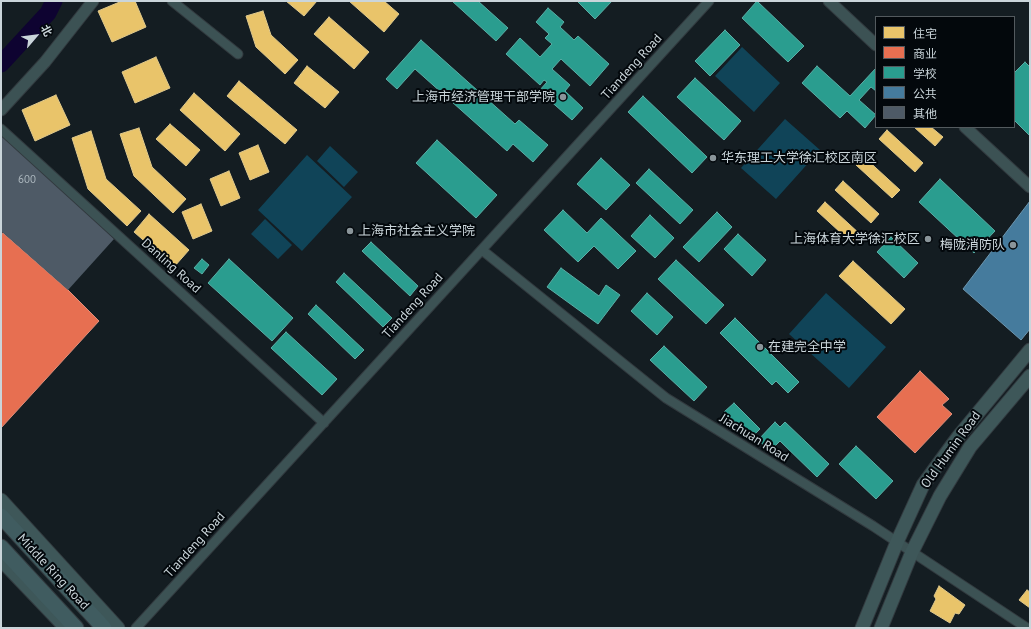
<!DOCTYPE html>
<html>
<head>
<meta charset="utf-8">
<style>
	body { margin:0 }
	#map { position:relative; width:1031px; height:629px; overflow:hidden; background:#141d22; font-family:"PT Sans","Noto Sans SC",sans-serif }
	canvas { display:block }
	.frame { position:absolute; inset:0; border:2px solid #cad5da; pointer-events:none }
	.legend { position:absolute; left:875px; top:16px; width:140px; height:112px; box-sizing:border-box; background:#03080c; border:1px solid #535a5e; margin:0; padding:5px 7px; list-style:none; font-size:12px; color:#cad5da }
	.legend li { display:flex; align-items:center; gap:8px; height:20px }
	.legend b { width:20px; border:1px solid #535a5e }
	.north { position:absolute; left:16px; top:16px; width:40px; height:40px; -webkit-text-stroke:3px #03080c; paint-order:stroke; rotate:62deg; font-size:11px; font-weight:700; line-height:16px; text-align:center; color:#cad5da }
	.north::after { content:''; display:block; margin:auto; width:14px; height:18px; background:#cad5da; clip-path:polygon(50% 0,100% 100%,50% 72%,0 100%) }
</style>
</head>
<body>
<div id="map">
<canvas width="1031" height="629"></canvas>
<div class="frame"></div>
<ul class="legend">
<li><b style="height:11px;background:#e9c46a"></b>住宅</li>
<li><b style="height:11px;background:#e76f51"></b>商业</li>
<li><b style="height:11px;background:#2a9d8f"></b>学校</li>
<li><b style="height:11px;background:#457b9d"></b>公共</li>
<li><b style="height:11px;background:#4e5a66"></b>其他</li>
</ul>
<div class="north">北</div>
</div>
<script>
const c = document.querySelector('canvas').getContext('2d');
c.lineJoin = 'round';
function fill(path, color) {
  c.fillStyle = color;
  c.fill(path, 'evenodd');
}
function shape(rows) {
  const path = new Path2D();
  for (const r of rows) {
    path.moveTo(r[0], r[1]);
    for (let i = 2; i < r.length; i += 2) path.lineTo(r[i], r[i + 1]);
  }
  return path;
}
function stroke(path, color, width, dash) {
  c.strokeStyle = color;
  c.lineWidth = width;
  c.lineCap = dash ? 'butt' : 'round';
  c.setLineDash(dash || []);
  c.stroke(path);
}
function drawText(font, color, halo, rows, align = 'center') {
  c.font = font + ' "PT Sans","Noto Sans SC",sans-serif';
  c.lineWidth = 4;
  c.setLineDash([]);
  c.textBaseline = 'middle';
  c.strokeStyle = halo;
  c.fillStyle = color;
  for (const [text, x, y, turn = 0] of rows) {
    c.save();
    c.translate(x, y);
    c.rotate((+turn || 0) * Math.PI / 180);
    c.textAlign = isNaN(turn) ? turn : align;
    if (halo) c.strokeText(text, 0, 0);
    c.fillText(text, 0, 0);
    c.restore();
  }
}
fill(shape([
	[742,47,780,83,754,112,715,76],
	[785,119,820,150,776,199,741,168],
	[330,146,358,172,344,187,317,161],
	[307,155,352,197,302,251,258,210],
	[265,219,292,245,278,259,251,234],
	[826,293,886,347,849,388,789,334]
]), '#104458');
const homes = shape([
	[122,1,135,1,146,27,112,42,98,11,122,1],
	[286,1,317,1,304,16,286,1],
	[349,1,384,1,399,14,384,32,349,1],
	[263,11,271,35,298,60,285,74,256,47,246,16,263,11],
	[329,17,369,52,354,69,314,34,329,17],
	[156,57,170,88,135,103,122,72,156,57],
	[307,66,339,92,325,108,294,83,307,66],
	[239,81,297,130,285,144,227,96,239,81],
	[194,93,240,134,225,151,180,110,194,93],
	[56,95,70,125,35,141,22,110,56,95],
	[170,124,200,150,186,166,156,139,170,124],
	[914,127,931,127,943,137,935,146,914,127],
	[139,128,152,167,186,199,173,213,134,176,120,134,139,128],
	[887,130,923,163,915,172,879,139,887,130],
	[91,131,106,179,141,211,127,226,88,189,72,138,91,131],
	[258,145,269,172,250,180,239,153,258,145],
	[864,157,900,190,892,198,856,165,864,157],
	[229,171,240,198,221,206,210,179,229,171],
	[843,181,879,214,871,223,835,190,843,181],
	[825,202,861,235,853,244,817,211,825,202],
	[201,204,212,231,193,239,182,212,201,204],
	[149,214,189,250,174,267,134,232,149,214],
	[853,261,905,309,891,324,839,276,853,261],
	[939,586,965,605,959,614,955,613,950,623,930,611,936,599,934,596,939,586],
	[1027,590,1030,592,1030,608,1019,600,1027,590]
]);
fill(homes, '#e9c46a');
stroke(homes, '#e0c98c', 1);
const shops = shape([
	[3,233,68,290,99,321,1,428,1,236,3,233],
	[920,371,949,399,942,405,952,414,915,453,877,417,920,371]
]);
fill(shops, '#e76f51');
stroke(shops, '#de8e7a', 1);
const schools = shape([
	[452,1,478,1,508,28,496,41,452,1],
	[577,1,612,1,595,19,577,1],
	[757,1,804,46,788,62,742,18,757,1],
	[548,8,564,22,560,27,574,40,578,36,609,64,590,86,561,59,552,69,570,85,565,91,583,108,572,120,539,91,547,82,544,80,540,85,506,54,520,38,540,57,552,44,545,38,549,34,536,22,548,8],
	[725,30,740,45,710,76,695,61,725,30],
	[421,40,515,124,519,120,548,145,533,162,513,144,507,151,415,69,397,89,386,79,421,40],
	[1025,62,1030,67,1030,136,1014,120,1014,73,1025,62],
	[817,66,850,96,876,68,876,91,871,87,859,100,876,115,865,128,847,111,840,118,802,83,817,66],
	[695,78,741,121,724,140,677,97,695,78],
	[643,96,707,157,692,173,628,112,643,96],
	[437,140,497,195,476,218,416,163,437,140],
	[601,158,630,185,606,210,577,184,601,158],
	[649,169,693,210,680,224,636,183,649,169],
	[940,179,995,231,974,253,919,202,940,179],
	[563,210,587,233,601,218,636,251,618,269,594,246,578,262,544,230,563,210],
	[717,212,732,227,699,262,683,247,717,212],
	[650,215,674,238,655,258,631,236,650,215],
	[738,234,766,260,752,276,724,249,738,234],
	[891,237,918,263,904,278,877,252,891,237],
	[371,242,418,286,410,296,362,251,371,242],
	[202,259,209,265,202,274,194,268,202,259],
	[229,259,293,318,272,341,208,283,229,259],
	[676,260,724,305,706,324,658,279,676,260],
	[561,268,599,296,606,285,620,295,598,324,547,287,561,268],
	[344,273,392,318,383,327,336,282,344,273],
	[647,293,673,317,657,335,631,311,647,293],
	[316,305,364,350,355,359,308,314,316,305],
	[735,318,799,382,788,393,776,381,772,385,720,333,735,318],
	[286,332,337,379,322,395,271,348,286,332],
	[664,346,707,387,694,401,650,360,664,346],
	[734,403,760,429,751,438,724,412,734,403],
	[775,422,780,427,785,422,829,464,817,477,780,441,770,451,758,440,775,422],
	[856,446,893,481,876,499,839,464,856,446]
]);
fill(schools, '#2a9d8f');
stroke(schools, '#5aaea6', 1);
const public = shape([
	[1030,201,1030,329,1021,340,963,289,1030,201]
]);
fill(public, '#457b9d');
stroke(public, '#6d96af', 1);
stroke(shape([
	[1,64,48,13,54,1]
]), '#0e0331', 17);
fill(shape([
	[1,129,114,239,68,290,1,231]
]), '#4e5a66');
const minor = shape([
	[172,1,238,54],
	[1,129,324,423],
	[482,250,666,398,873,526,1027,628],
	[136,628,709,1]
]);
const tertiary = shape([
	[829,1,876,45],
	[1,110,45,62,93,1],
	[965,127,1030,187]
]);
const secondary = shape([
	[1,500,118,628],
	[1,560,66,628],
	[862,628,897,542,923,485,958,437,1030,350],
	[881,628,912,552,940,496,970,447,1030,376]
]);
const trunk = shape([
	[1,516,104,628],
	[1,547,76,628]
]);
stroke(minor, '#323a3f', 11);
stroke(tertiary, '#323a3f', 13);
stroke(secondary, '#323a3f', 15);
stroke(trunk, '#323a3f', 17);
stroke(minor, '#3c5254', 9);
stroke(tertiary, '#3c5254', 11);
stroke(secondary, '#3e5759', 13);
stroke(trunk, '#405c60', 15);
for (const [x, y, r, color] of [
	[563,97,4,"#8a959a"],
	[713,158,4,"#8a959a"],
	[350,231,4,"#8a959a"],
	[928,239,4,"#8a959a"],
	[1013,245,4,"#8a959a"],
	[760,347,4,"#8a959a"]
]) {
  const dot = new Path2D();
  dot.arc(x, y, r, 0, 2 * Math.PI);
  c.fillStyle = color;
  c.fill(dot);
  stroke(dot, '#03080c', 1.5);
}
drawText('11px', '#abb6bd', null, [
	["600",27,180]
]);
drawText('13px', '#cad5da', '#03080c', [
	["Tiandeng Road",632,67,-48],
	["Danling Road",171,266,42],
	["Tiandeng Road",413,306,-48],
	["Jiachuan Road",754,438,32],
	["Old Humin Road",951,450,-54],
	["Tiandeng Road",195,545,-48],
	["Middle Ring Road",53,572,47]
]);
drawText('13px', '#cad5da', '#03080c', [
	["上海市经济管理干部学院",555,97],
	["华东理工大学徐汇校区南区",721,158,"left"],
	["上海市社会主义学院",358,231,"left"],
	["上海体育大学徐汇校区",920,239],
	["梅陇消防队",1005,245],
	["在建完全中学",768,347,"left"]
], 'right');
</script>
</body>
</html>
